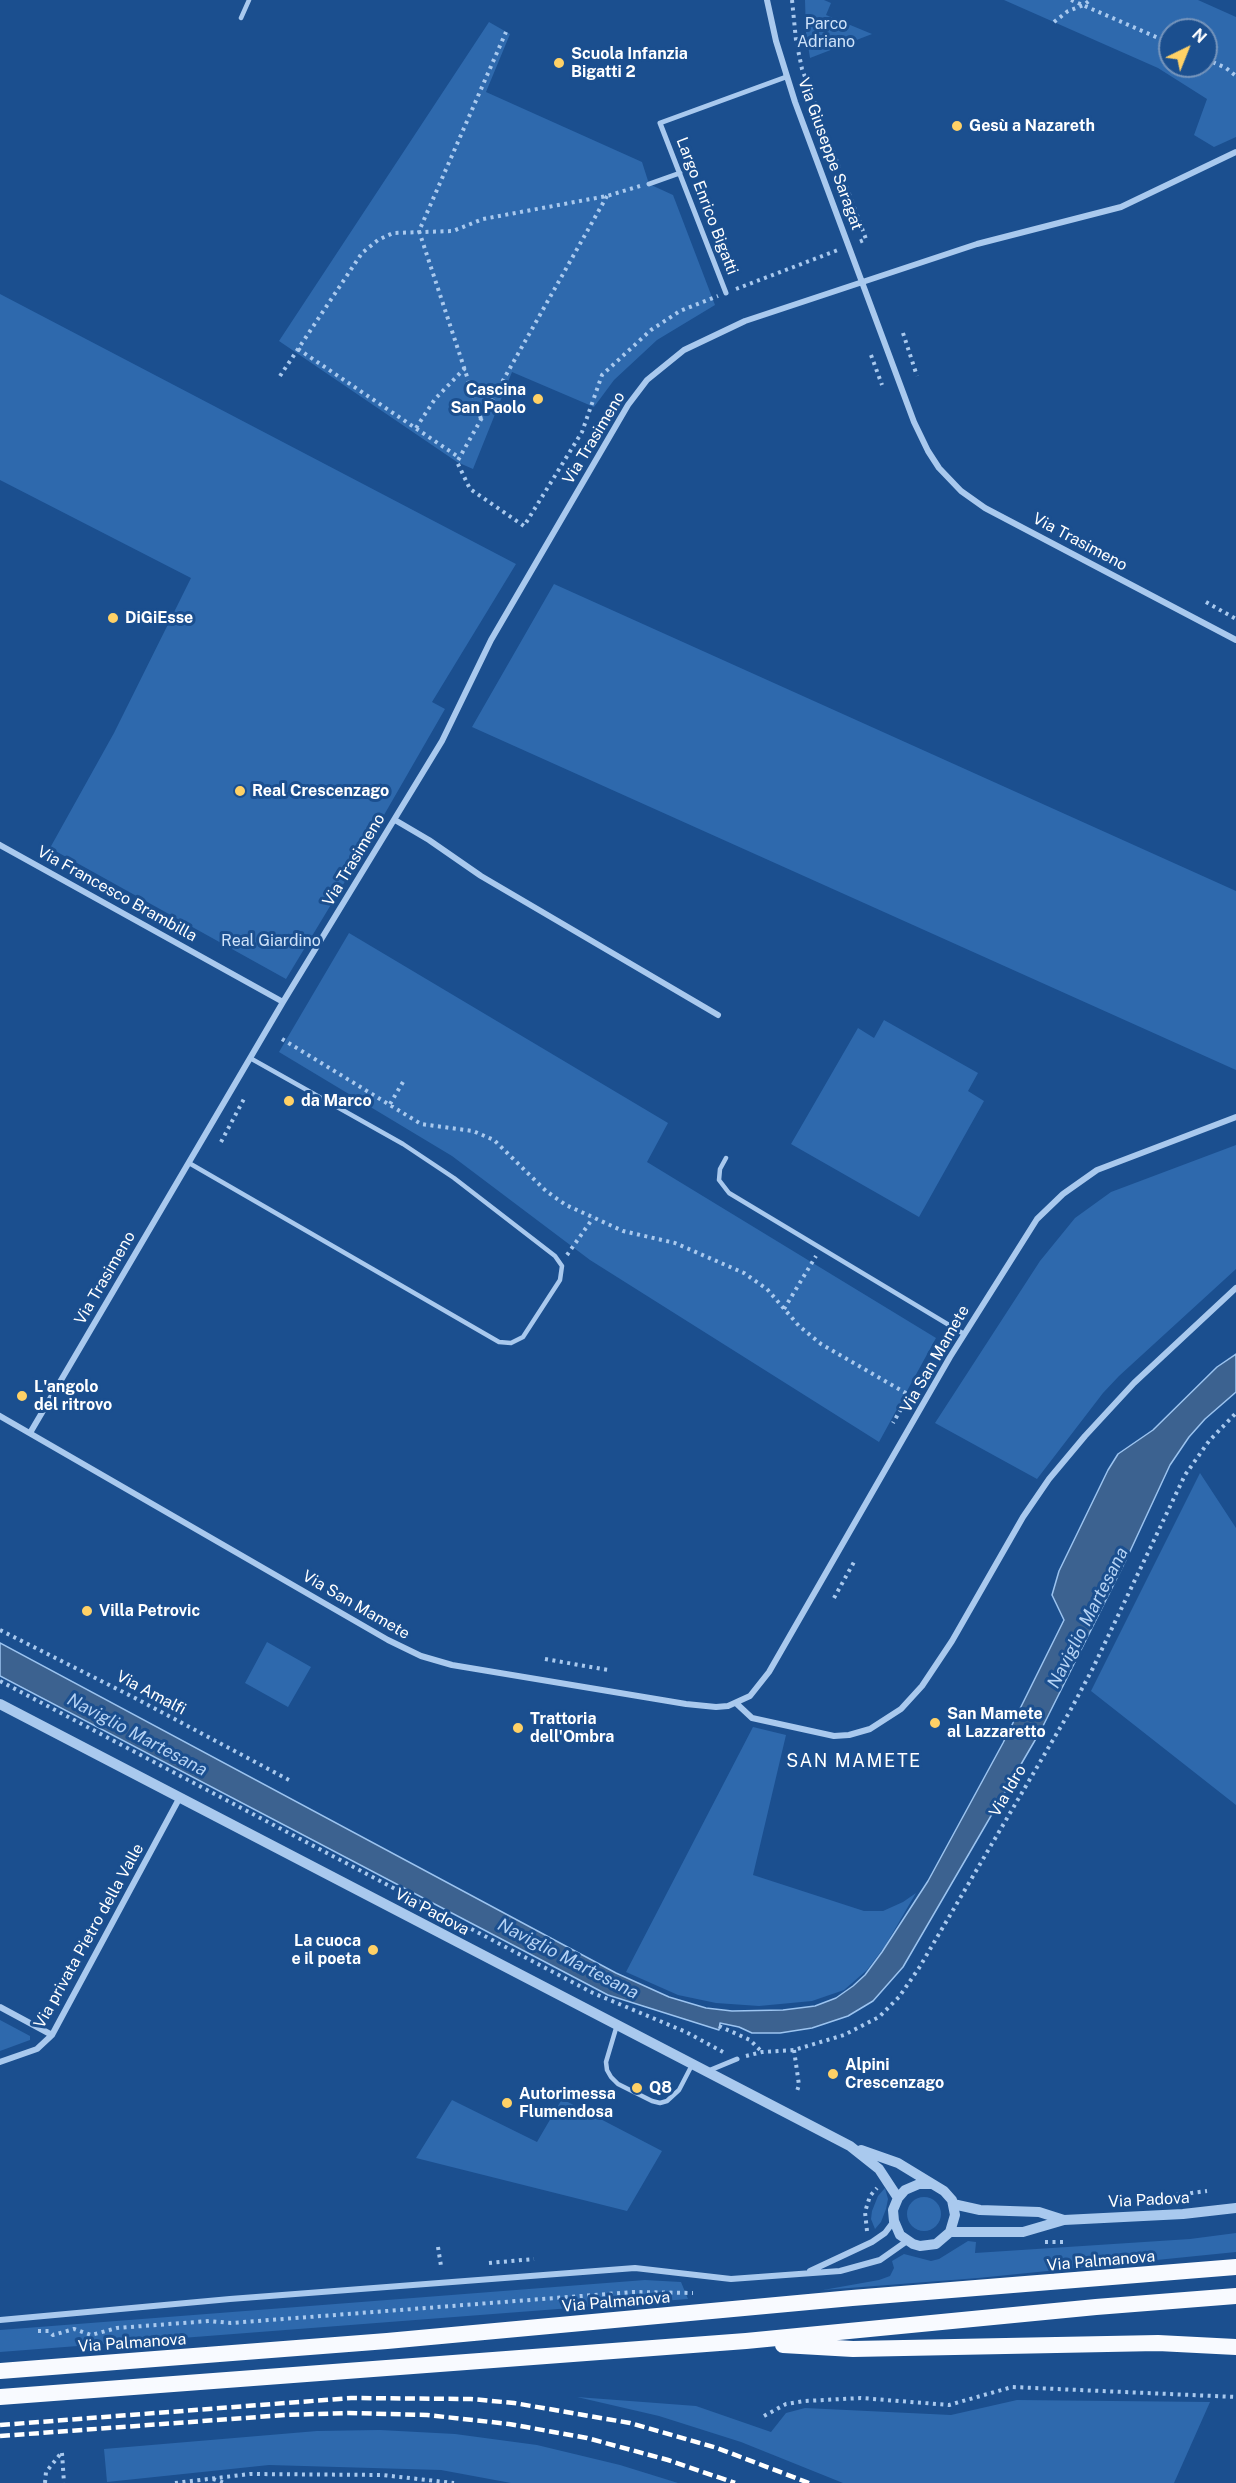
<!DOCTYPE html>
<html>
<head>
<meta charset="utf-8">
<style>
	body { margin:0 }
	#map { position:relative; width:1236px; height:2483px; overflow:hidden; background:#1b4f8f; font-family:"Public Sans",sans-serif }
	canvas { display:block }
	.north { position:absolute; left:1158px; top:18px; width:60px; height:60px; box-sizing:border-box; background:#1b4f8f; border:2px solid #7695bc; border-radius:50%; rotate:43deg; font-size:16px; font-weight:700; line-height:24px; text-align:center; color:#fff }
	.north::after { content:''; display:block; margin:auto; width:21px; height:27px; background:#ffd166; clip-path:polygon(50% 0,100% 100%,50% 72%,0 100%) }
</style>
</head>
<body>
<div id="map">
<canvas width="1236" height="2483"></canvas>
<div class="north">N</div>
</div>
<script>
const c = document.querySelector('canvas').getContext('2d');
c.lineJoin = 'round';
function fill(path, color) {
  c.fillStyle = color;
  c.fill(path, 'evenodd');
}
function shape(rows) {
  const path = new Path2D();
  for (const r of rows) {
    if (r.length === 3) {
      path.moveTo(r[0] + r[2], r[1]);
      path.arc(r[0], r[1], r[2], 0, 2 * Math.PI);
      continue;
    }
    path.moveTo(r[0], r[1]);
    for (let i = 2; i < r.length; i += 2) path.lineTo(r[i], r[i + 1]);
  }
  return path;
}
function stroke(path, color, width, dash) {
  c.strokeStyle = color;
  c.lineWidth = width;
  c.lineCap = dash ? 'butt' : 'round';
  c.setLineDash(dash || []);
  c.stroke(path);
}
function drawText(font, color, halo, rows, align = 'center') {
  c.font = font + ' "Public Sans",sans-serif';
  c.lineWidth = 6;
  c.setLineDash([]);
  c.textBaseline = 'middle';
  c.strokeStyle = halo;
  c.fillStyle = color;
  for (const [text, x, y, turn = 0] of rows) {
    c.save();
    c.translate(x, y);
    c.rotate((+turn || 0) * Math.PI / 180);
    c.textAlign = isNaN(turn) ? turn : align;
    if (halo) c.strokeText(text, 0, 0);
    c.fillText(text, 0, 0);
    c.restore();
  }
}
fill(shape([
	[805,0,824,0,831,3,826,15,872,34,810,58,806,33],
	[1004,0,1198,0,1236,17,1236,137,1214,147,1194,135,1207,99,1158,68],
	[1170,30,1206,30,1206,66,1170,66],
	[489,22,510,34,486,92,642,162,649,184,673,195,715,305,657,340,614,380,594,407,512,372,473,469,457,462,279,341],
	[0,294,516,564,432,702,445,709,361,855,286,979,50,848,114,733,191,578,0,480],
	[554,584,1236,891,1236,1070,472,727],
	[349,933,668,1123,647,1162,936,1338,879,1442,590,1260,452,1156,279,1052],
	[884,1020,978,1073,968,1091,984,1101,919,1217,791,1144,858,1028,874,1038],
	[1236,1145,1236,1269,1119,1376,1103,1393,1037,1479,935,1423,1040,1261,1075,1218,1111,1192],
	[1200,1473,1236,1528,1236,1805,1091,1691],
	[267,1642,311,1667,288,1707,245,1683],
	[753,1727,786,1735,753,1875,864,1911,883,1911,903,1902,916,1893,885,1946,867,1970,844,1990,812,2001,759,2006,716,2003,678,1995,626,1972],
	[0,2020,30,2036,30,2040,0,2051],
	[562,2099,662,2151,627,2211,416,2158,452,2100,537,2142],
	[885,2188,888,2199,886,2209,881,2222,875,2229,871,2219,872,2211,878,2196],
	[924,2214,17],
	[1236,2233,1236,2252,978,2278,823,2290,879,2280,890,2276,894,2268,892,2261,904,2254,931,2261,939,2259,968,2241,976,2242,975,2253,1190,2239],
	[645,2280,681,2282,688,2299,0,2352,0,2330],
	[577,2397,696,2406,771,2432,786,2413,805,2408,951,2415,1017,2400,1210,2402,1174,2483,843,2483,741,2442,659,2416],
	[380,2430,455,2434,537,2445,620,2465,678,2483,511,2483,441,2470,269,2465,107,2482,104,2449,317,2431]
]), '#2e69ad');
const water = shape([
	[1236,1354,1236,1392,1205,1419,1189,1437,1170,1465,1126,1560,1041,1730,903,1967,873,2001,848,2016,812,2028,780,2033,752,2033,739,2027,720,2023,719,2030,608,1995,0,1676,0,1643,616,1973,669,1997,706,2008,732,2011,783,2010,815,2006,836,1998,853,1986,865,1975,882,1952,928,1881,1003,1743,1064,1620,1052,1595,1059,1571,1108,1470,1118,1454,1153,1430,1217,1367,1236,1354]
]);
fill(water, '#3c6290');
stroke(water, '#9cc4f0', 1.5);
stroke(shape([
	[792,0,796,40,802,69,866,239,859,242],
	[1071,0,1170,43],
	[1054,22,1068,11,1084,5,1090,0],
	[1206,59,1226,68,1236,76],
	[607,196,457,462,470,489,524,526,582,432,602,375,651,330,680,311,718,296],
	[736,289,838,250],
	[903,333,917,376],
	[298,349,460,458],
	[871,355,882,385],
	[280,376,362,253,378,240,393,233,453,231,483,219,607,196,640,186],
	[481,419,419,231,506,32],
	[416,428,435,399,465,368],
	[1206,602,1236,619],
	[282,1039,421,1124,473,1131,494,1140,546,1191,566,1205,623,1231,675,1243,744,1273,767,1289,799,1326,821,1344,909,1395,893,1423],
	[390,1104,403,1082],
	[221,1142,245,1097],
	[567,1255,593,1218],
	[784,1309,816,1256],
	[834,1598,854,1562],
	[0,1630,135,1698,289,1780],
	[545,1659,608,1670],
	[0,1681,593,1993,686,2032,723,2052],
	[719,2026,750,2040,762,2052],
	[794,2050,799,2085,797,2091],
	[746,2056,762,2052,794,2050,844,2035,879,2017,899,1997,919,1968,1070,1711,1093,1668,1185,1475,1209,1441,1236,1413],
	[1153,2198,1207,2191],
	[867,2231,865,2212,870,2196,877,2188],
	[1045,2242,1065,2242],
	[438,2247,441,2266],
	[489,2263,534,2259],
	[38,2331,49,2331,53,2335,74,2329,91,2335,117,2328,209,2321,231,2323,633,2292,693,2293],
	[764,2416,786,2404,805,2401,861,2398,949,2405,1012,2387,1236,2397],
	[62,2453,64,2483],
	[213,2479,225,2483],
	[45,2483,46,2472,62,2452],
	[175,2483,250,2474,382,2475,454,2483]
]), '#a9c9ee', 4, [3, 4.5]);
stroke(shape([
	[241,18,249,0],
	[726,1158,720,1169,719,1180,729,1193,964,1334],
	[189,1163,499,1342,511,1343,523,1337,560,1280,562,1266,555,1256,454,1178,403,1144,250,1058],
	[617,2025,606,2062,607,2070,611,2077,618,2084,652,2101,660,2103,667,2101,679,2090,692,2065]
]), '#a9c9ee', 4.5);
stroke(shape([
	[649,184,680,173],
	[726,293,660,123,786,77,786,74],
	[708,2071,737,2059]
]), '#a9c9ee', 5);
stroke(shape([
	[767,0,776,41,795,102,914,422,928,451,939,468,961,491,985,508,1236,640],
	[395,820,429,840,481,876,718,1015],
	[0,845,283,1002],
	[0,1416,388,1640,421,1656,452,1665,686,1704,716,1707,728,1706,750,1696,769,1672,950,1357,1037,1219,1063,1194,1097,1170,1236,1117],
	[30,1433,283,1002,442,741,491,640,628,405,647,380,684,350,745,321,977,244,1121,207,1236,152],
	[737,1704,752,1718,834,1736,849,1735,870,1729,901,1709,922,1686,952,1641,1023,1517,1049,1479,1085,1436,1134,1383,1236,1288],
	[0,2007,52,2035],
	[0,2062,37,2049,52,2035,180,1797],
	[810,2271,872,2242,885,2233,894,2221],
	[0,2320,230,2299,635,2268,731,2279,840,2271,880,2260,907,2241]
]), '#a9c9ee', 6);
stroke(shape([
	[0,1704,850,2146,879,2169,898,2198],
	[861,2150,898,2163,944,2191,952,2200,955,2215,950,2232,936,2244,920,2246,913,2244,900,2235,894,2221,893,2210,898,2198,905,2190,919,2184,930,2184],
	[953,2204,980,2210,1039,2212,1064,2220],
	[950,2232,1023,2232,1064,2220,1183,2214,1236,2208]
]), '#a9c9ee', 10);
stroke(shape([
	[783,2345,853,2349,1158,2343,1236,2347],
	[0,2371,387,2341,852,2298,1236,2267],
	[0,2397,746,2341,1096,2307,1236,2296]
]), '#f8faff', 16);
stroke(shape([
	[0,2425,351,2398,471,2399,514,2403,630,2423,717,2448,809,2483],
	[0,2436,285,2415,349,2413,427,2415,509,2424,587,2438,668,2460,735,2483]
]), '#fff', 4.5, [10, 4.5]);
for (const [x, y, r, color] of [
	[559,63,6,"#ffd166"],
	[957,126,6,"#ffd166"],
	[538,399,6,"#ffd166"],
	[113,618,6,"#ffd166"],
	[240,791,6,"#ffd166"],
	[289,1101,6,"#ffd166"],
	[22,1396,6,"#ffd166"],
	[87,1611,6,"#ffd166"],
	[935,1723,6,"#ffd166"],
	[518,1728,6,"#ffd166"],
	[373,1950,6,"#ffd166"],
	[833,2074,6,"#ffd166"],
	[637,2088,6,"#ffd166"],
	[507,2103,6,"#ffd166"]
]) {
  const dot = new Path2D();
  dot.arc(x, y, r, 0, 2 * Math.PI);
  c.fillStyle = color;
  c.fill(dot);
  stroke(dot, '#1b4f8f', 2);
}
drawText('16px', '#cfe3fa', '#1b4f8f', [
	["Parco",826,24],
	["Adriano",826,42],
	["Real Giardino",271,941]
]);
drawText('bold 16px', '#fff', '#1b4f8f', [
	["Scuola Infanzia",571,54],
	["Bigatti 2",571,72],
	["Gesù a Nazareth",969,126],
	["Cascina",526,390,"right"],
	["San Paolo",526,408,"right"],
	["DiGiEsse",125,618],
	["Real Crescenzago",252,791],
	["da Marco",301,1101],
	["L'angolo",34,1387],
	["del ritrovo",34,1405],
	["Villa Petrovic",99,1611],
	["San Mamete",947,1714],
	["al Lazzaretto",947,1732],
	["Trattoria",530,1719],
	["dell'Ombra",530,1737],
	["La cuoca",361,1941,"right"],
	["e il poeta",361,1959,"right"],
	["Alpini",845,2065],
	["Crescenzago",845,2083],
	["Q8",649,2088],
	["Autorimessa",519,2094],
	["Flumendosa",519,2112]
], 'left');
drawText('16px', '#fff', '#1b4f8f', [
	["Via Giuseppe Saragat",830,154,70],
	["Largo Enrico Bigatti",707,206,69],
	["Via Trasimeno",594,438,-59],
	["Via Trasimeno",1080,542,28],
	["Via Trasimeno",354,860,-59],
	["Via Francesco Brambilla",117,894,29],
	["Via Trasimeno",105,1278,-60],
	["Via San Mamete",935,1359,-60],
	["Via San Mamete",356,1605,30],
	["Via Amalfi",151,1693,28],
	["Via Idro",1008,1791,-60],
	["Via Padova",432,1912,28],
	["Via privata Pietro della Valle",89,1936,-61],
	["Via Padova",1149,2200,-3],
	["Via Palmanova",1101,2261,-5],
	["Via Palmanova",616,2302,-5],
	["Via Palmanova",132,2343,-4]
]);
drawText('italic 18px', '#b5d3f5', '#1b4f8f', [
	["Naviglio Martesana",1088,1618,-63],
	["Naviglio Martesana",137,1735,28],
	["Naviglio Martesana",568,1959,27]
]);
c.letterSpacing = '1.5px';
drawText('18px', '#fff', '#1b4f8f', [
	["SAN MAMETE",854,1761]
]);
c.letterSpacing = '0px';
</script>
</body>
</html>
